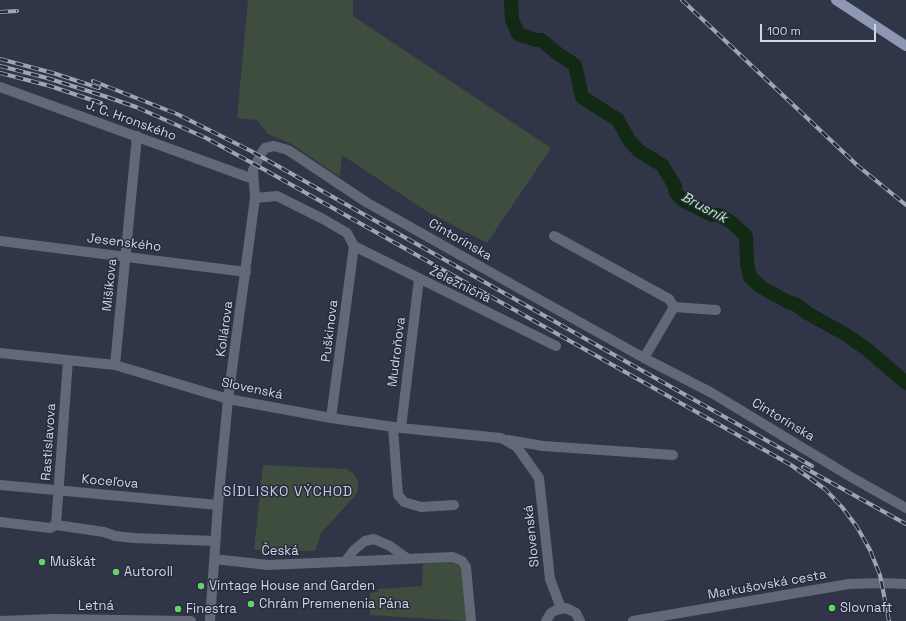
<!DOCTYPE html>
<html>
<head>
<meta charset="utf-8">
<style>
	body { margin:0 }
	#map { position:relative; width:906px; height:621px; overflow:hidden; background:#303648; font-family:"Space Grotesk",sans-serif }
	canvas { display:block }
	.scale { position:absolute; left:760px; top:24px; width:116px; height:18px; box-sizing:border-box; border:2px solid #d2d6e2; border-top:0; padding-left:5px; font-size:12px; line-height:14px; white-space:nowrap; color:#d2d6e2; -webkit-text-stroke:3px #262c3d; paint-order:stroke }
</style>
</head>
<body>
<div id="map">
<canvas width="906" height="621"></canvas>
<div class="scale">100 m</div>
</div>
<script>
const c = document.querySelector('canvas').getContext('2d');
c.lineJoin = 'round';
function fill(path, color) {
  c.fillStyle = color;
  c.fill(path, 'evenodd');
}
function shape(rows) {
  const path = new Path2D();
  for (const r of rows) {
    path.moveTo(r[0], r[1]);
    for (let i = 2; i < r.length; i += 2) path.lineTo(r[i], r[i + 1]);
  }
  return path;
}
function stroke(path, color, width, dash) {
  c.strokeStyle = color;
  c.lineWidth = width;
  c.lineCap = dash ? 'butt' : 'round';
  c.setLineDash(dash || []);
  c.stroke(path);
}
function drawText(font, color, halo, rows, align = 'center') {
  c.font = font + ' "Space Grotesk",sans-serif';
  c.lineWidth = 3;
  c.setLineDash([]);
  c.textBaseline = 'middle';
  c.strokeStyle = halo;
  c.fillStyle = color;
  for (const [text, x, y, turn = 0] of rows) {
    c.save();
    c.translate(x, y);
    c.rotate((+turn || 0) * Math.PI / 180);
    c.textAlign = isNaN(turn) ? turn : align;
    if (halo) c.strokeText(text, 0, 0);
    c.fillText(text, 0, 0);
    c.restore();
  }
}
fill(shape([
	[248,0,353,0,353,16,551,148,487,243,428,212,342,155,340,177,290,143,268,134,257,120,237,118],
	[263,465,347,469,354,474,358,482,358,490,355,496,321,533,315,551,254,550],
	[450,562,457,564,463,571,466,621,370,615,370,593,378,592,378,589,422,586,423,564]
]), '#3f4d3e');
stroke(shape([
	[511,0,512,20,518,34,536,40,541,40,557,53,575,65,582,97,618,120,629,140,639,151,662,165,675,186,676,193,684,201,712,215,719,215,731,222,746,236,747,263,750,277,761,287,788,302,795,304,809,314,845,334,868,350,906,383]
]), '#122913', 14);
stroke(shape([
	[0,87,253,179],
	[255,198,277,196,323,219,347,233,354,246],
	[554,236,669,299,674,307,644,358],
	[0,241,246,272],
	[354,246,556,346],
	[674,307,716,310],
	[0,353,115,365,228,399,331,418,401,428,501,438,517,447,539,478,550,579,561,608],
	[115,365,137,136],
	[331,418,354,246],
	[393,427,398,495,404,502,421,507,454,505],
	[401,428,419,279],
	[508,440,543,446,673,455],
	[0,485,218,505],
	[0,522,50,528,56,525,104,532,115,536,134,538,215,541],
	[56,525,68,360],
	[214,559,268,565,453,557,462,561,466,567,471,621],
	[345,562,354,550,365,541,374,539,390,546,408,559],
	[0,621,52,619,191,621],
	[210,621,218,505,228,399,255,198,253,170,262,152,265,148,274,146,288,150,366,202,515,286,644,358,712,393,851,477,906,508],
	[546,621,551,613,556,610,566,608,576,613,580,621],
	[633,621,849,584,882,583,906,584]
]), '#636876', 10);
stroke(shape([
	[836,0,906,46]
]), '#8f98b3', 10);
const rail = shape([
	[682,0,858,166,906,205],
	[0,12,17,11],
	[0,59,53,73,99,88],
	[0,66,47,78,107,97,136,107,206,138,265,170,791,465,825,489,842,507,857,527,870,550,880,575,889,621],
	[0,73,50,86,101,103],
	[93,81,177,114,251,151,812,466],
	[803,467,906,524]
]);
stroke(rail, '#a1a5b3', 4);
stroke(rail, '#262c3d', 2.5, [8]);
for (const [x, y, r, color] of [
	[42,562,4,"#63d469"],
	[116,572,4,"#63d469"],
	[201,586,4,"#63d469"],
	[251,604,4,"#63d469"],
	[832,608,4,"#63d469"],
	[178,609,4,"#63d469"]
]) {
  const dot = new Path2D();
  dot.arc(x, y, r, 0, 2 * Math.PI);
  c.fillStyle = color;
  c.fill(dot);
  stroke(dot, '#262c3d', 1.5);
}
drawText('13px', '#d2d6e2', '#262c3d', [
	["J. C. Hronského",131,121,20],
	["Cintorínska",460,240,30],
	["Jesenského",124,243,7],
	["Mišíkova",110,285,-84],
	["Železničná",460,285,26],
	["Kollárova",225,329,-82],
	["Puškinova",330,331,-83],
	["Mudroňova",397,352,-83],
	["Slovenská",252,389,12],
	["Cintorínska",783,420,31],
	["Rastislavova",49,442,-86],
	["Koceľova",110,482,5],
	["Slovenská",532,536,-96],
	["Česká",280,551],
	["Markušovská cesta",767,585,-10],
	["Letná",96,606]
]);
drawText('13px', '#d2d6e2', '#262c3d', [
	["Muškát",50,562],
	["Autoroll",124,572],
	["Vintage House and Garden",209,586],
	["Chrám Premenenia Pána",259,604],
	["Slovnaft",840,608],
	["Finestra",186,609]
], 'left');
drawText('italic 14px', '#beedbe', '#262c3d', [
	["Brusník",704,208,28]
]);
c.letterSpacing = '1px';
drawText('14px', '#c6cde4', '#262c3d', [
	["SÍDLISKO VÝCHOD",288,492]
]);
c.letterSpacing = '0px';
</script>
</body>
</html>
